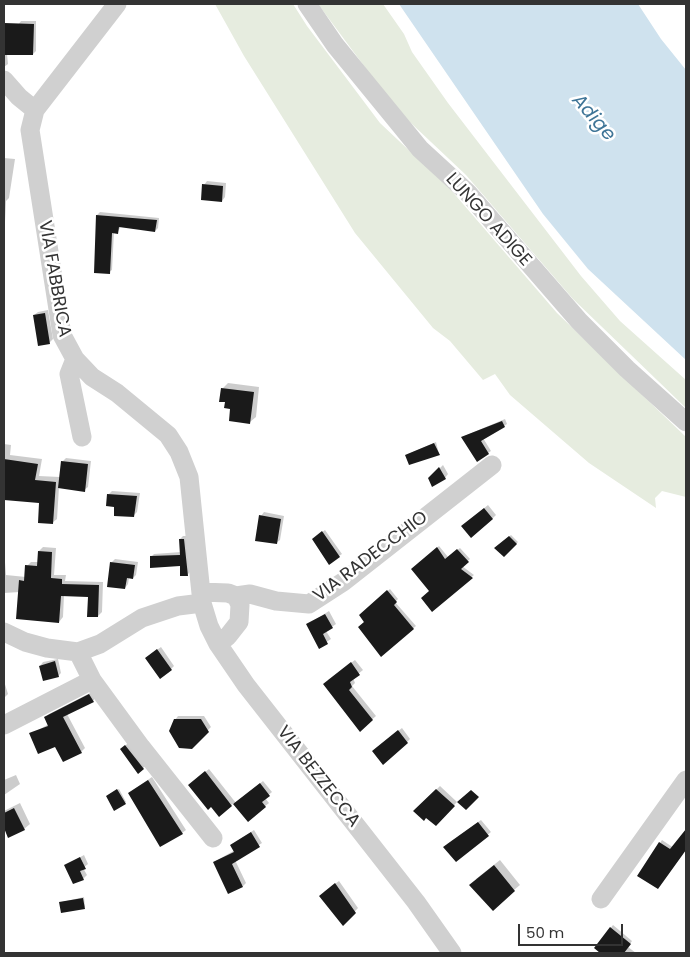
<!DOCTYPE html>
<html>
<head>
<meta charset="utf-8">
<style>
	body { margin:0 }
	#map { position:relative; width:690px; height:957px; overflow:hidden; background:#fff; font-family:Poppins,sans-serif }
	canvas { display:block }
	.frame { position:absolute; inset:0; border:5px solid #333; pointer-events:none }
	.scale { position:absolute; left:518px; top:924px; width:105px; height:22px; box-sizing:border-box; border:2px solid #333; border-top:0; padding-left:6px; font-size:15px; line-height:18px; white-space:nowrap; color:#333; -webkit-text-stroke:4px #fff; paint-order:stroke }
</style>
</head>
<body>
<div id="map">
<canvas width="690" height="957"></canvas>
<div class="frame"></div>
<div class="scale">50 m</div>
</div>
<script>
const c = document.querySelector('canvas').getContext('2d');
c.lineJoin = 'round';
function fill(path, color) {
  c.fillStyle = color;
  c.fill(path, 'evenodd');
}
function shape(rows) {
  const path = new Path2D();
  for (const r of rows) {
    path.moveTo(r[0], r[1]);
    for (let i = 2; i < r.length; i += 2) path.lineTo(r[i], r[i + 1]);
  }
  return path;
}
function stroke(path, color, width, dash) {
  c.strokeStyle = color;
  c.lineWidth = width;
  c.lineCap = dash ? 'butt' : 'round';
  c.setLineDash(dash || []);
  c.stroke(path);
}
function drawText(font, color, halo, rows, align = 'center') {
  c.font = font + ' Poppins,sans-serif';
  c.lineWidth = 5;
  c.setLineDash([]);
  c.textBaseline = 'middle';
  c.strokeStyle = halo;
  c.fillStyle = color;
  for (const [text, x, y, turn = 0] of rows) {
    c.save();
    c.translate(x, y);
    c.rotate((+turn || 0) * Math.PI / 180);
    c.textAlign = isNaN(turn) ? turn : align;
    if (halo) c.strokeText(text, 0, 0);
    c.fillText(text, 0, 0);
    c.restore();
  }
}
fill(shape([
	[215,4,293,4,307,26,380,123,451,190,557,313,686,437,686,497,662,491,655,498,656,508,589,463,510,395,495,374,483,380,450,341,433,328,355,233,244,56],
	[318,4,383,4,404,34,412,52,448,103,581,276,620,321,686,380,686,408,573,299,466,175,396,109]
]), '#e6ecdf');
fill(shape([
	[399,4,638,4,661,39,686,70,686,360,588,269,543,214]
]), '#cfe2ee');
fill(shape([
	[21,21,36,21,36,51,33,54,7,54,8,64,4,67,4,26,18,25],
	[4,158,15,159,9,198,6,201,4,243],
	[207,181,226,183,225,197,222,201,204,185],
	[100,212,159,218,158,228,155,231,121,226,117,233,114,232,112,270,109,272,97,215],
	[48,310,53,339,50,342,39,344,34,315,38,312],
	[228,383,259,387,256,417,250,422,226,401,222,389],
	[505,419,507,424,504,426,483,438,491,451,488,453,462,437],
	[436,442,439,454,408,454],
	[4,444,11,445,10,455,42,459,39,476,60,477,62,462,66,458,91,461,88,487,84,490,59,487,57,519,52,523,41,501,21,487,4,484],
	[443,465,448,474,445,478,430,478],
	[112,491,140,493,137,512,134,515,115,506,108,495],
	[488,505,496,515,492,519,466,523],
	[264,512,284,516,280,540,276,543,261,516],
	[325,530,342,554,339,556,316,537],
	[511,535,518,542,504,556,496,548],
	[183,536,187,536,190,572,187,575,181,565,151,557,154,554,181,552,180,539],
	[439,546,448,557,460,548,470,559,462,566,474,575,432,610,431,591,413,569],
	[43,547,56,548,54,575,66,575,65,581,103,582,102,612,98,616,89,596,64,595,63,617,59,622,20,592,4,593,4,549,6,575,26,577,27,566,31,562,38,562,39,551],
	[115,559,138,562,136,575,133,578,129,578,128,584,125,588,111,563],
	[390,589,398,599,395,602,416,626,381,655,360,615],
	[329,611,336,624,326,631,331,639,319,647,307,625],
	[161,647,174,666,171,669,150,655],
	[58,659,61,673,58,676,40,666,43,662],
	[355,660,363,670,353,678,355,683,352,686,376,716,360,730,328,680],
	[4,681,8,694,4,698],
	[92,692,96,697,93,701,67,714,85,748,81,752,55,745,31,734,49,724,45,718,49,714],
	[178,716,204,716,211,727,191,747,175,720],
	[402,728,410,739,407,742,377,748],
	[129,742,147,765,143,768,125,746],
	[209,769,236,803,263,781,272,792,265,798,269,803,248,820,234,803,219,815,193,782],
	[16,775,20,784,4,795,4,780],
	[152,777,186,830,182,833,133,790],
	[440,786,457,802,436,824,415,811],
	[119,789,126,802,125,803,108,795],
	[20,803,30,824,24,829,9,836,4,825,4,811],
	[481,820,491,832,456,860,447,844],
	[254,830,262,843,235,860,246,883,243,886,214,862,235,850,231,845],
	[662,840,683,854,660,885,660,843],
	[84,855,88,864,83,868,87,875,83,879,66,865],
	[500,860,520,885,514,890,476,879],
	[339,881,358,908,343,924,324,892],
	[84,897,85,907,60,903,62,902],
	[613,925,632,941,628,947,636,953,602,953,595,948]
]), '#0003');
fill(shape([
	[4,23,34,24,33,55,4,55],
	[202,184,223,186,222,202,201,200],
	[96,215,157,220,155,232,119,227,118,234,112,233,110,274,94,273],
	[45,313,50,344,38,346,33,315],
	[221,388,254,392,250,424,229,421,230,409,224,408,225,402,219,402],
	[502,421,505,427,481,441,489,454,477,462,461,437],
	[434,443,440,455,409,465,405,455],
	[4,459,38,464,35,480,56,482,53,524,38,523,39,503,4,500],
	[61,461,88,464,85,492,58,488],
	[439,467,446,479,432,487,428,478],
	[107,494,137,496,134,517,114,516,114,507,106,506],
	[484,508,493,519,471,538,461,526],
	[259,515,281,519,277,544,255,541],
	[322,531,340,557,329,565,312,539],
	[509,536,517,544,504,557,494,548],
	[179,539,184,539,188,576,180,576,180,566,150,568,150,556,180,555],
	[437,547,445,559,457,549,469,562,461,569,473,578,432,612,421,598,429,591,411,569],
	[38,551,52,552,51,578,62,579,62,584,99,585,98,617,87,617,88,597,61,596,59,623,16,619,19,580,24,581,25,565,37,566],
	[110,562,135,565,133,579,127,578,125,589,107,587],
	[387,590,397,602,394,605,414,629,381,657,358,627,364,622,359,615],
	[325,614,333,628,323,634,328,644,319,649,306,624],
	[157,649,172,670,160,679,145,658],
	[55,661,59,677,43,681,39,666],
	[351,662,360,675,350,682,352,687,349,690,373,720,360,732,323,684],
	[89,694,94,702,63,717,82,753,63,762,55,747,38,754,29,733,48,726,44,717],
	[174,719,201,719,209,732,192,749,179,748,169,731],
	[398,730,408,743,383,765,372,751],
	[125,745,144,769,138,774,120,749],
	[205,771,232,806,219,817,211,807,208,810,188,785],
	[148,780,183,834,160,847,128,793],
	[260,783,270,796,262,802,266,807,248,822,233,804],
	[117,789,126,804,114,811,106,796],
	[436,789,455,806,436,826,426,818,424,821,413,811],
	[471,790,479,797,466,810,457,802],
	[14,808,25,830,8,838,4,828,4,813],
	[478,822,489,836,456,862,443,847],
	[686,829,686,850,658,889,637,876,659,842,670,849],
	[251,832,260,847,232,864,243,887,228,894,213,862,234,852,230,845],
	[80,857,86,869,80,871,84,880,73,884,64,865],
	[494,865,515,891,493,911,469,885],
	[335,883,356,913,343,926,319,896],
	[83,898,85,909,61,913,59,902],
	[610,927,631,944,624,953,600,953,594,948]
]), '#1a1a1a');
stroke(shape([
	[117,4,35,110,30,130,62,335,75,359,92,377,117,393,168,435,179,452,189,477,202,603,209,626,218,644,246,685,416,902,452,953],
	[307,4,335,45,420,149,468,193,579,321,627,369,686,422],
	[4,80,19,97,35,110],
	[75,359,69,374,82,437],
	[201,592,228,593,236,596,240,605,239,622,228,636,218,644],
	[236,596,250,594,276,601,309,604,343,582,492,465],
	[4,632,25,642,47,648,78,652,100,644,142,618,178,606,202,603],
	[78,652,92,680,141,747,213,838],
	[4,725,92,680],
	[601,899,686,780]
]), '#d0d0d0', 19);
drawText('18px', '#333', '#fff', [
	["LUNGO ADIGE",488,220,48],
	["VIA FABBRICA",54,279,80],
	["VIA RADECCHIO",371,557,-37],
	["VIA BEZZECCA",318,777,52]
]);
drawText('italic 19px', '#3f7597', '#fff', [
	["Adige",593,118,49]
]);
</script>
</body>
</html>
